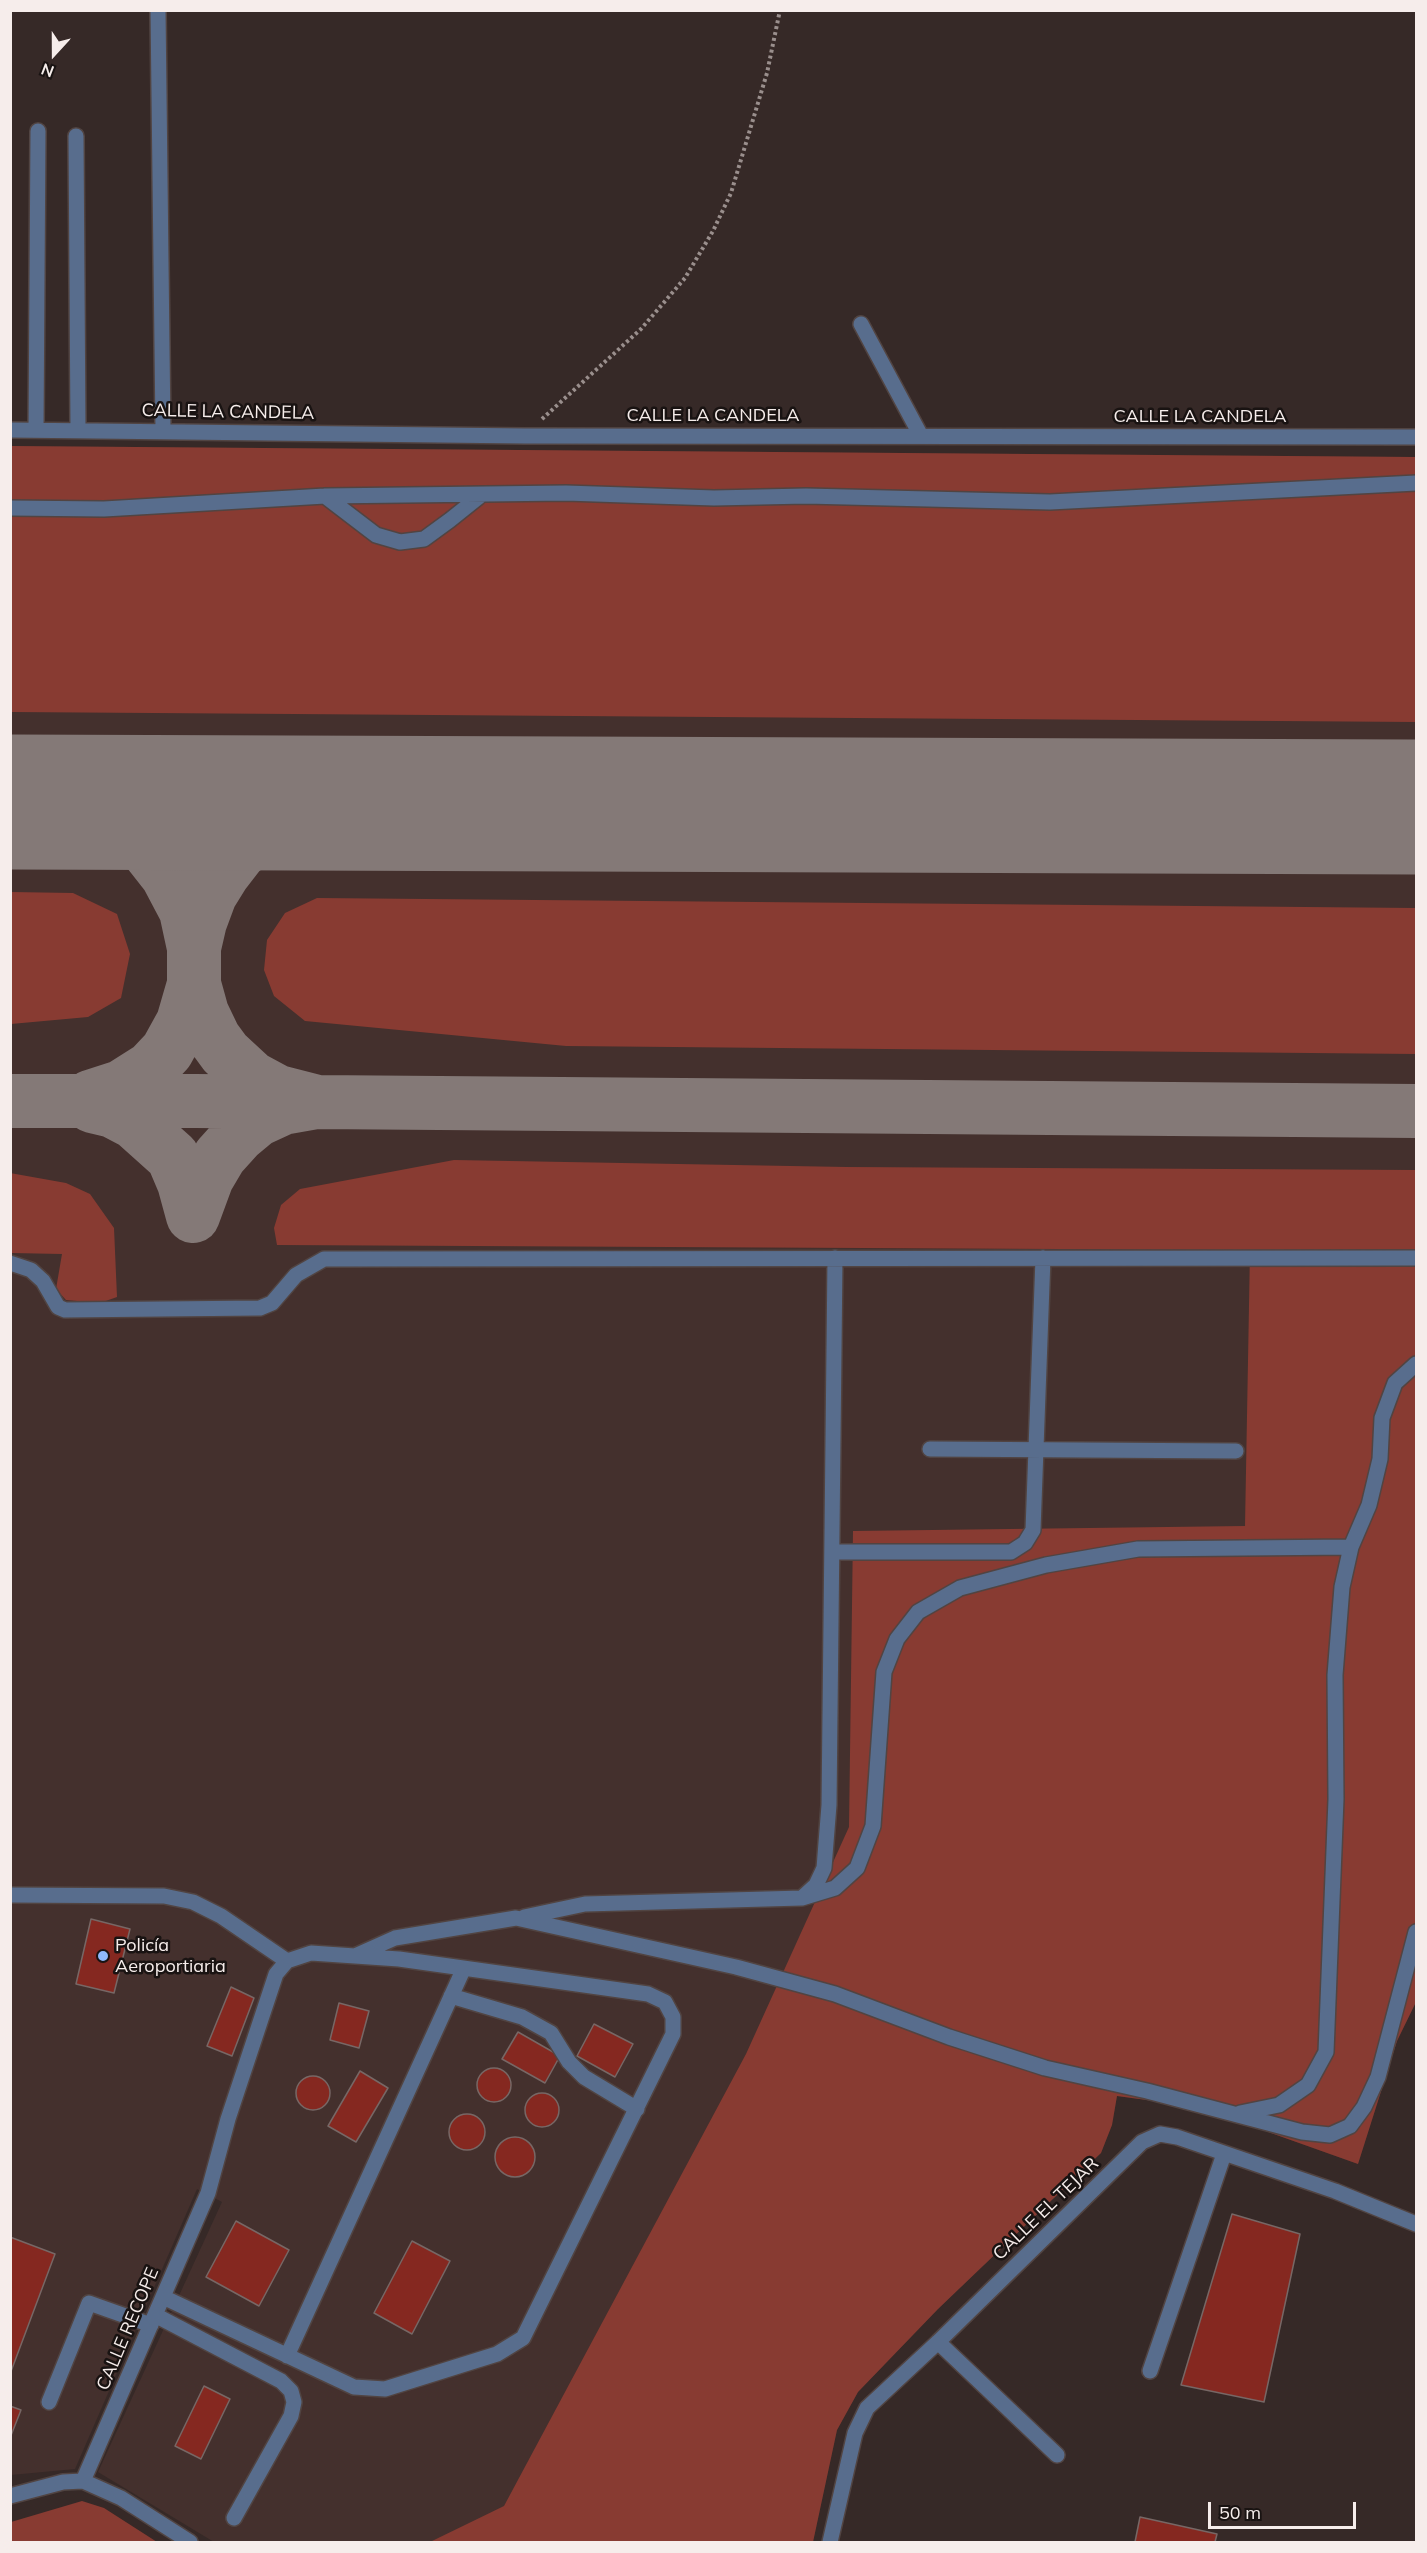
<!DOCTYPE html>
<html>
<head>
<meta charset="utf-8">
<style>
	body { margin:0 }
	#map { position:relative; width:1427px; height:2553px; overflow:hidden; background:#362927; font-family:Mulish,sans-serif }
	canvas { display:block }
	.frame { position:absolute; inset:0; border:12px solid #f6edeb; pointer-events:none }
	.north { position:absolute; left:24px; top:24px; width:60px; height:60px; -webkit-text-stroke:4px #191312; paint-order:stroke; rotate:201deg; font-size:16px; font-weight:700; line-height:24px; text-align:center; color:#f6edeb }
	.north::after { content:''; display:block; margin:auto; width:21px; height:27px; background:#f6edeb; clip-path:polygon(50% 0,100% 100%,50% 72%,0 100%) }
	.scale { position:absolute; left:1208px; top:2502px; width:148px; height:27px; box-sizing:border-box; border:3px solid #f6edeb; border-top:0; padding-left:8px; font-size:18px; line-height:21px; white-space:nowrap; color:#f6edeb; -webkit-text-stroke:4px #191312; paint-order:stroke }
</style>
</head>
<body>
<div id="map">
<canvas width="1427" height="2553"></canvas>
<div class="frame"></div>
<div class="north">N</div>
<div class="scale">50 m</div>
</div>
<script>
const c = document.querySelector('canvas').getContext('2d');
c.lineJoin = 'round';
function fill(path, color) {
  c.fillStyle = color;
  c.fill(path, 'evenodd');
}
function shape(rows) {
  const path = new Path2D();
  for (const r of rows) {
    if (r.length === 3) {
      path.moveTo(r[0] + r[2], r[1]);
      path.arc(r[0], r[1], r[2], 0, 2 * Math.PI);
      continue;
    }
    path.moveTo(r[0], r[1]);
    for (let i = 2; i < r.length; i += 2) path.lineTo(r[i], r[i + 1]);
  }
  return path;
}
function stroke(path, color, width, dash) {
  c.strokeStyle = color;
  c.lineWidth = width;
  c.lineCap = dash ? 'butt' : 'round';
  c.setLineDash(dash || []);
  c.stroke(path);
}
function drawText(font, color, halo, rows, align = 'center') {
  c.font = font + ' Mulish,sans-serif';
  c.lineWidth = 5;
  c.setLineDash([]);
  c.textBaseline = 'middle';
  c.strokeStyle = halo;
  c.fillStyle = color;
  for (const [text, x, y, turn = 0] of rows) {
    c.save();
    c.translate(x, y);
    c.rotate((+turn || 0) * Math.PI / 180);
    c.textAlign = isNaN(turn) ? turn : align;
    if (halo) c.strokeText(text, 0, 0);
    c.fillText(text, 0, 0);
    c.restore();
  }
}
fill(shape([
	[11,446,1416,457,1416,2002,1397,2041,1358,2164,1198,2107,1117,2096,1112,2125,1101,2153,938,2309,858,2392,837,2430,813,2542,214,2542,98,2472,222,2202,197,2189,75,2469,11,2475]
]), '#44302d');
fill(shape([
	[11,446,1416,457,1416,722,11,712],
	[11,892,73,893,117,914,130,954,121,998,88,1017,11,1024],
	[317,898,1416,908,1416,1054,566,1046,305,1021,274,996,264,970,267,940,285,913],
	[454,1160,847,1167,1416,1170,1416,2002,1397,2041,1358,2164,1198,2107,1117,2096,1112,2125,1101,2153,938,2309,858,2392,837,2430,813,2542,430,2542,504,2506,746,2054,849,1827,853,1531,1245,1526,1250,1250,277,1245,274,1228,281,1205,300,1189],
	[10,1173,66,1183,90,1194,114,1228,117,1297,100,1303,66,1300,56,1289,62,1254,11,1253],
	[82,2501,104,2508,157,2542,11,2542,11,2522]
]), '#883b32');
stroke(shape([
	[69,802,117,827,145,847,167,875,186,911,194,948,194,984,183,1022,167,1051,151,1068,121,1087,90,1097],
	[194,948,200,922,210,895,223,874,240,852,259,837,316,804],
	[10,1101,195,1101,1416,1111],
	[92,1106,113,1111,134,1122,173,1157,184,1183,193,1216,207,1178,220,1156,239,1135,257,1120,283,1108,317,1102,278,1092,252,1078,225,1053,214,1038,202,1013,194,984]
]), '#847977', 54);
stroke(shape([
	[10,802,1416,807]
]), '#847977', 135);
const building = shape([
	[91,1919,130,1929,114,1993,76,1984,91,1919],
	[231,1987,254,1998,232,2056,207,2046,231,1987],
	[339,2003,369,2011,359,2048,330,2040,339,2003],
	[594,2024,633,2044,615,2077,577,2056,594,2024],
	[518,2032,560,2056,545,2083,502,2059,518,2032],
	[494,2085,17],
	[360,2071,388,2088,356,2142,328,2126,360,2071],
	[313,2093,17],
	[542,2110,17],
	[467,2132,18],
	[515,2157,20],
	[1232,2214,1300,2234,1264,2402,1181,2385,1232,2214],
	[236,2221,289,2250,259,2306,206,2277,236,2221],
	[10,2237,55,2254,10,2374,10,2237],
	[412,2241,450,2261,412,2334,374,2313,412,2241],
	[204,2386,230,2399,201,2459,175,2446,204,2386],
	[10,2406,21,2410,10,2438,10,2406],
	[1140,2517,1217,2534,1215,2542,1135,2542,1140,2517]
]);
fill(building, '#852820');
stroke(building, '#776765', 1.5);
const minor = shape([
	[158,10,163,430],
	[76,136,78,430],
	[861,324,921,436],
	[10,430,525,436,1416,437],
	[36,430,38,131],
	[325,496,376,535,400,542,424,539,450,520,480,496],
	[10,508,104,509,325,496,566,493,714,498,806,496,1050,502,1416,483],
	[10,1263,31,1270,43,1281,58,1307,65,1310,260,1308,272,1303,296,1275,324,1259,1416,1258],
	[930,1449,1236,1451],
	[834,1552,1011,1552,1025,1543,1033,1530,1043,1258],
	[10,1895,164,1896,193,1902,221,1916,287,1961],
	[804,1896,816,1885,824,1868,829,1805,835,1258],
	[524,1917,585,1904,802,1898,835,1888,857,1868,873,1826,884,1672,897,1639,918,1612,960,1588,1046,1565,1138,1549,1351,1547],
	[357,1955,395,1938,516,1918,736,1967,835,1994,949,2037,1045,2068,1147,2091,1302,2132,1330,2135,1350,2126,1364,2107,1378,2077,1416,1932],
	[451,1996,522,2017,551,2033,569,2062,584,2077,637,2109],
	[1240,2113,1279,2105,1308,2085,1326,2052,1336,1799,1335,1675,1342,1587,1351,1547,1369,1505,1380,1459,1382,1418,1395,1383,1416,1364],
	[155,2315,281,2381,291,2391,294,2402,291,2416,234,2518],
	[938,2342,1057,2455],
	[287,2356,464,1968],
	[1150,2371,1224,2154],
	[49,2402,89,2303,151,2325],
	[83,2481,155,2315,208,2193,228,2119,276,1974,287,1961,311,1953,399,1959,648,1994,665,2002,673,2017,673,2034,523,2338,497,2354,385,2389,354,2387,163,2297],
	[10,2496,63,2482,83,2481,121,2498,190,2542],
	[830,2542,855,2433,867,2408,938,2342,1142,2142,1160,2134,1177,2137,1335,2191,1416,2224]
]);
stroke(minor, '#514442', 18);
stroke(shape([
	[542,419,641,329,685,278,713,231,731,193,767,73,780,10]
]), '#9a8f8d', 4, [3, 3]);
stroke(minor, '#586d8d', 15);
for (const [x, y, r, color] of [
	[103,1956,6,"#8eb9fc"]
]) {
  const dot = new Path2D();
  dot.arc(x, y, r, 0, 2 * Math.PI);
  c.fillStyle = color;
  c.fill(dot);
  stroke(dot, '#191312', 2);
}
drawText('18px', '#f6edeb', '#191312', [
	["CALLE LA CANDELA",228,412,1],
	["CALLE LA CANDELA",713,416],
	["CALLE LA CANDELA",1200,417],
	["CALLE EL TEJAR",1046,2209,-44],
	["CALLE RECOPE",128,2329,-67]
]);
drawText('18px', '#f6edeb', '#191312', [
	["Policía",115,1946],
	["Aeroportiaria",115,1967]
], 'left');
</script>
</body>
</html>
